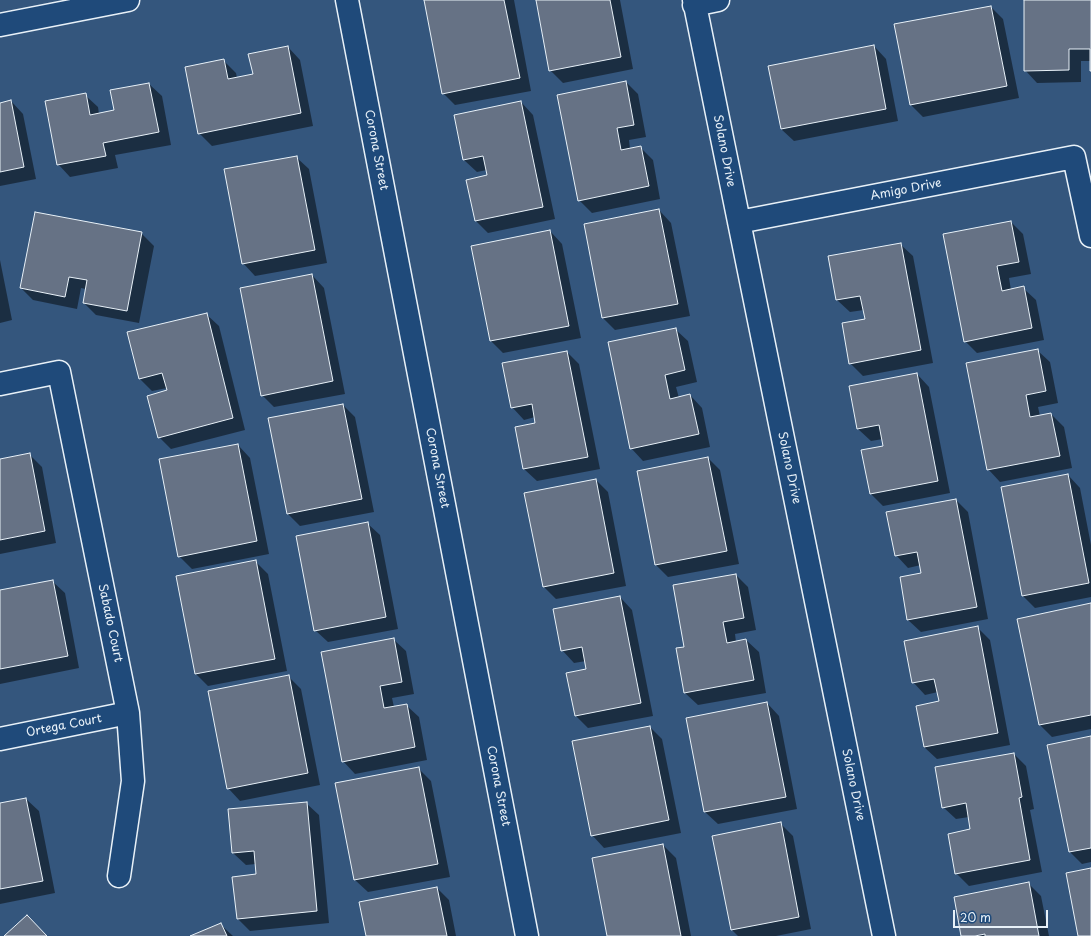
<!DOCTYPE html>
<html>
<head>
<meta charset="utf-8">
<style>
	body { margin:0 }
	#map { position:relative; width:1091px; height:936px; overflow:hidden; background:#34567d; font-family:"Playpen Sans",sans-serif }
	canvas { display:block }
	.scale { position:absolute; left:953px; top:910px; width:95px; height:18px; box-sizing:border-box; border:2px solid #e8f1f8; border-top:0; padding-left:5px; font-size:12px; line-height:14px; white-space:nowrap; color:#e8f1f8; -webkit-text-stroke:3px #1f4a7a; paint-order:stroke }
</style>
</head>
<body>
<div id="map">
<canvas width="1091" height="936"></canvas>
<div class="scale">20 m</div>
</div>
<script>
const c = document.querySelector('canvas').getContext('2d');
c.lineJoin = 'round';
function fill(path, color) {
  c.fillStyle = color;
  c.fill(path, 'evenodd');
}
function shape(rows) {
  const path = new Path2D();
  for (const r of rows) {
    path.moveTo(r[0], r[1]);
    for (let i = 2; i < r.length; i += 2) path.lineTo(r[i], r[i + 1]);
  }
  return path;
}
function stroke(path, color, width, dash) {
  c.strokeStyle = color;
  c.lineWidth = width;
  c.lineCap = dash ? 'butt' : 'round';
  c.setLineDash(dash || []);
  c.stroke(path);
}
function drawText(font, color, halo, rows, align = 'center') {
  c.font = font + ' "Playpen Sans",sans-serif';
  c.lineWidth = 3.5;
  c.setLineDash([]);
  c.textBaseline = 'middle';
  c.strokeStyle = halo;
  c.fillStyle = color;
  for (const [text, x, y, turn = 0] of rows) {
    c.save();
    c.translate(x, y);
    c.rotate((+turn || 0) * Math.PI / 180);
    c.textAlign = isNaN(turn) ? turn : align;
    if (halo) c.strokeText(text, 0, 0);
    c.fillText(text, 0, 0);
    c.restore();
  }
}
fill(shape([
	[425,0,514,0,531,91,455,105,443,93],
	[537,0,620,0,633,69,563,83,550,70],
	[1025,0,1091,0,1091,61,1081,61,1081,82,1037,83,1025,70],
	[991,7,1003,19,1019,98,923,117,911,105],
	[874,46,886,59,898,121,794,141,781,129],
	[288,47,300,60,313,126,212,146,199,133,223,60,236,73,237,78,254,75],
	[626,82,638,94,646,137,629,140,630,149,640,147,653,160,660,199,592,213,579,200],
	[149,84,162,96,171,145,115,155,118,168,70,177,58,164,85,95,98,107,99,114,115,111],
	[11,101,23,114,36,179,0,186,0,104],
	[521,102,533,115,555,219,488,233,476,221,488,176,487,170,477,172,464,160],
	[296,157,309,169,327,263,255,276,243,263],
	[659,210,671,223,690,316,615,330,603,318,585,225],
	[1011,222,1023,234,1031,274,1009,278,1011,290,1023,288,1036,300,1044,340,977,353,965,341],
	[550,231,562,244,581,338,503,353,491,341,472,246],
	[141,233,154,246,139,323,96,315,84,303,86,289,81,288,77,309,33,300,21,288],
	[900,244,913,256,933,363,863,376,850,363,866,320,864,310,850,312,837,300,829,257],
	[0,260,12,320,0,323],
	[312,275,324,288,345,394,274,407,262,395],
	[206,314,219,326,245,430,171,449,159,437,168,391,167,388,152,391,140,379,128,333],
	[675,329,688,341,697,382,676,387,679,398,690,395,702,408,710,447,643,461,631,448],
	[1037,350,1050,362,1058,403,1038,407,1040,416,1051,414,1064,427,1072,468,1000,482,988,469],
	[567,352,579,364,600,469,537,481,524,469,536,424,535,417,524,420,512,407],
	[917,374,929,387,950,493,883,506,871,494,885,447,883,439,871,441,858,429,850,387],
	[343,405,355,417,374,512,300,526,288,514],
	[238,445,250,458,269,554,192,569,179,556],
	[29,454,42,467,56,543,0,554,0,460],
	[708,458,720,470,739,564,668,577,656,565,638,471],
	[1068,475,1080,488,1091,545,1091,597,1035,608,1023,596],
	[596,480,608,492,626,586,556,599,544,587],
	[956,500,968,512,988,619,921,632,908,620,901,578,922,574,921,565,908,568,896,555],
	[367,523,380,535,398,629,328,642,315,630],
	[255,561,268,574,287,671,208,686,196,674],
	[736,575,748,587,756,630,735,634,736,642,746,640,759,652,766,693,698,705,685,693,677,649,685,647],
	[52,581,65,593,79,668,0,684,0,591],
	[620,597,632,610,653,716,588,728,576,716,587,670,586,661,574,663,562,650],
	[1091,604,1091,729,1052,737,1040,725,1018,619],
	[977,627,990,640,1010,745,937,759,924,747,940,702,938,692,925,695,913,682],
	[393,639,406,651,414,694,392,698,394,707,406,705,419,717,427,760,355,774,343,761],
	[288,676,301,689,320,785,240,801,228,788],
	[767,703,779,716,797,809,718,824,705,812,687,719],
	[650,727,662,739,681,833,604,848,592,835],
	[1091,737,1091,862,1082,864,1070,852],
	[1014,754,1026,766,1034,809,1030,810,1042,872,969,886,956,873,972,830,969,817,956,819,943,807],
	[418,768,431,781,450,877,368,892,355,880,337,784],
	[26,799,39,811,55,893,0,904,0,804],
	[306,803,319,815,329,923,250,931,238,919,234,878,257,875,256,864,246,865,233,853],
	[780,823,793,836,811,929,776,936,738,936,732,930],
	[663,845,676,858,691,936,608,936],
	[1029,884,1041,896,1049,936,962,936],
	[437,888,449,900,456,936,367,936],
	[220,924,233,936,192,936]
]), '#0007');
const building = shape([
	[424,0,504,0,520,78,442,94,424,0],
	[536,0,610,0,621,57,549,71,536,0],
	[1024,0,1091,0,1091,71,1090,71,1090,49,1069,49,1069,70,1024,71,1024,0],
	[991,6,1007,86,910,105,894,24,991,6],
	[874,45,886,109,781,129,768,66,874,45],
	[288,46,301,113,198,134,185,67,224,59,228,79,253,74,248,54,288,46],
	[626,81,634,125,617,128,621,150,641,146,649,186,578,201,557,95,626,81],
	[149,83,159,132,103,143,106,156,57,165,45,101,86,93,90,115,114,110,110,90,149,83],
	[11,100,24,167,0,172,0,103,11,100],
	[521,101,543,207,475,221,466,180,487,175,483,156,463,160,454,115,521,101],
	[297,156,315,250,242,264,224,169,297,156],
	[659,209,678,304,602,318,584,224,659,209],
	[35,212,142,232,127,311,83,303,87,280,69,277,65,297,20,288,35,212],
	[1011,221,1019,262,997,266,1002,291,1024,286,1032,328,964,342,943,234,1011,221],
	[550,230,569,326,490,341,471,246,550,230],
	[901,243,921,350,849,364,842,323,865,319,860,296,836,300,828,256,901,243],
	[312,274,333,381,261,396,240,288,312,274],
	[207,313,233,418,158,438,147,396,167,390,162,373,139,379,127,332,207,313],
	[676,328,685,370,665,375,670,399,690,394,699,434,630,449,608,342,676,328],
	[1038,349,1046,391,1026,395,1030,417,1051,413,1060,456,987,470,966,363,1038,349],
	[567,351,588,457,523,469,515,427,535,423,532,404,511,408,502,363,567,351],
	[917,373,938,481,870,494,861,450,883,446,879,425,857,429,849,386,917,373],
	[343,404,362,499,287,514,268,418,343,404],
	[238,444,257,541,178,557,159,459,238,444],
	[30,453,45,531,0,540,0,459,30,453],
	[708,457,727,551,655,565,637,471,708,457],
	[1068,474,1089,583,1022,596,1001,487,1068,474],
	[596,479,614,573,543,587,524,493,596,479],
	[956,499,977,607,907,620,900,577,921,573,917,552,895,556,886,512,956,499],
	[368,522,386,617,314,631,296,536,368,522],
	[256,560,275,659,195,674,176,576,256,560],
	[736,574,744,618,723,622,727,643,746,639,754,680,684,693,676,648,684,647,673,585,736,574],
	[53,580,68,656,0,669,0,590,53,580],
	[620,596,641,703,575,716,566,673,586,669,582,647,561,651,553,609,620,596],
	[1091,603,1091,715,1039,725,1017,619,1091,603],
	[978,626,998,733,924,747,916,706,939,701,934,679,912,683,904,641,978,626],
	[394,638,402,682,380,686,384,708,407,704,415,747,342,762,321,652,394,638],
	[289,675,308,773,227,789,208,691,289,675],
	[767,702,786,797,704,812,686,718,767,702],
	[650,726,669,820,591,836,572,741,650,726],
	[1091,736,1091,848,1069,852,1047,745,1091,736],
	[1014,753,1022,797,1019,798,1030,860,955,874,948,834,970,829,966,803,942,808,935,767,1014,753],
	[419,767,438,864,354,880,335,783,419,767],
	[26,798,43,881,0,889,0,803,26,798],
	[307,802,317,911,237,919,232,877,256,874,254,851,232,853,228,809,307,802],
	[781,822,799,917,731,930,712,836,781,822],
	[663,844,681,936,607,936,592,858,663,844],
	[1091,868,1091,936,1078,936,1066,873,1091,868],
	[1029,882,1039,936,985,936,985,934,975,936,961,936,954,897,1029,882],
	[437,887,447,936,366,936,359,902,437,887],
	[27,915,47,936,4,936,27,915],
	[221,923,227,936,190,936,221,923]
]);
fill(building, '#667285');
stroke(building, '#e8f1f8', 1);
const minor = shape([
	[347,0,527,936],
	[694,0,884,936],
	[694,5,718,0],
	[0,25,128,0],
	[739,222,1074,157,1091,236],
	[0,384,59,372,128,713,133,781,119,876],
	[0,739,128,713]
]);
stroke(minor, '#e8f1f8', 25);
stroke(minor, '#1f4a7a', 22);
drawText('12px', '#e8f1f8', '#1f4a7a', [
	["Corona Street",376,150,79],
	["Solano Drive",724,151,79],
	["Amigo Drive",906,190,-11],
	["Corona Street",437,468,79],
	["Solano Drive",789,468,78],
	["Sabado Court",110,623,78],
	["Ortega Court",64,726,-11],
	["Solano Drive",853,785,78],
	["Corona Street",498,786,79]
]);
</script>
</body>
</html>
